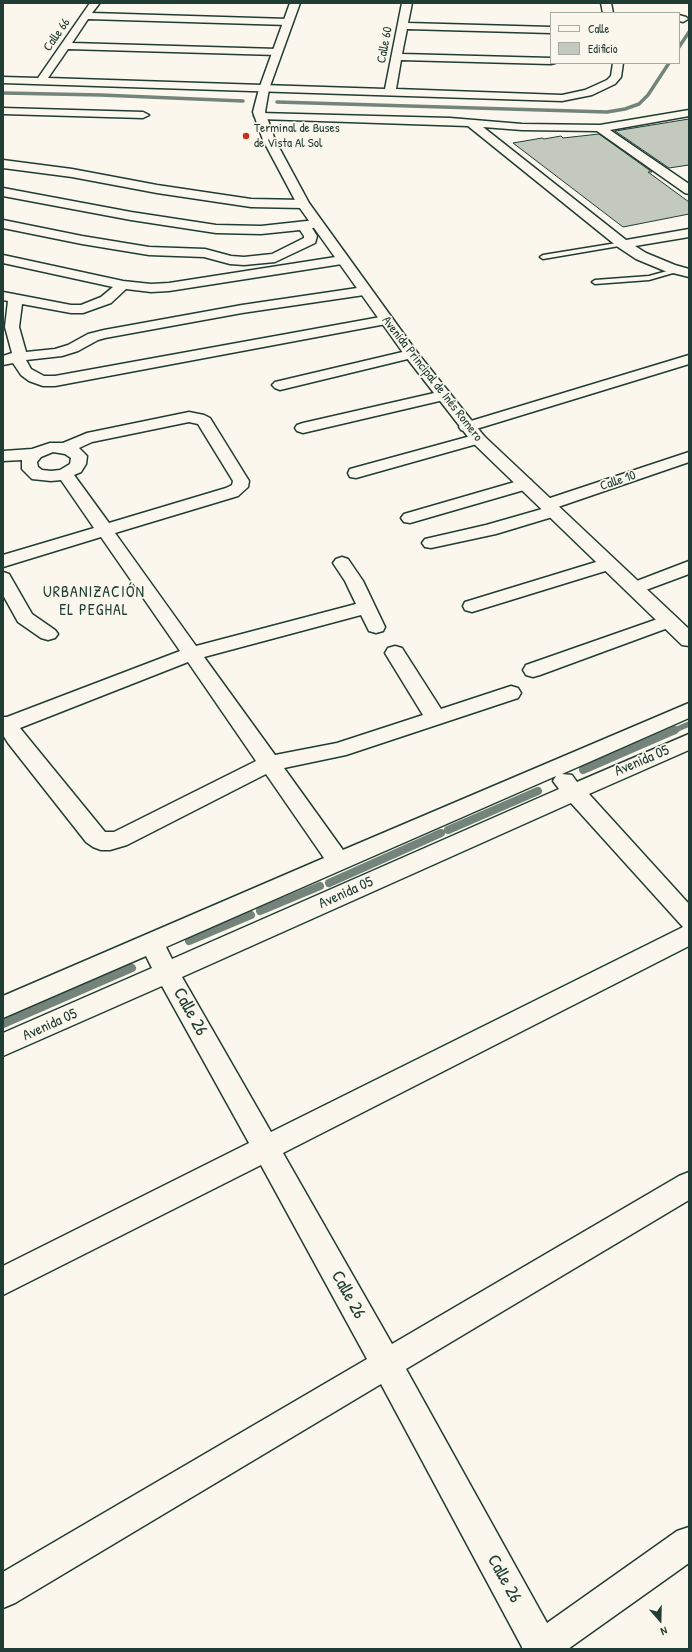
<!DOCTYPE html>
<html>
<head>
<meta charset="utf-8">
<style>
	body { margin:0 }
	#map { position:relative; width:692px; height:1652px; overflow:hidden; background:#fbf7ec; font-family:"Patrick Hand",sans-serif }
	canvas { display:block }
	.frame { position:absolute; inset:0; border:4px solid #1f3d34; pointer-events:none }
	.legend { position:absolute; left:550px; top:12px; width:130px; height:52px; box-sizing:border-box; background:#fbf7ec; border:1px solid #a3ada2; margin:0; padding:5px 7px; list-style:none; font-size:12px; color:#1f3d34 }
	.legend li { display:flex; align-items:center; gap:8px; height:20px }
	.legend b { width:20px; border:1px solid #a3ada2 }
	.north { position:absolute; left:640px; top:1600px; width:40px; height:40px; -webkit-text-stroke:3px #fbf7ec; paint-order:stroke; rotate:160deg; font-size:11px; font-weight:700; line-height:16px; text-align:center; color:#1f3d34 }
	.north::after { content:''; display:block; margin:auto; width:14px; height:18px; background:#1f3d34; clip-path:polygon(50% 0,100% 100%,50% 72%,0 100%) }
</style>
</head>
<body>
<div id="map">
<canvas width="692" height="1652"></canvas>
<div class="frame"></div>
<ul class="legend">
<li><b style="height:5px;background:#fbf7ec"></b>Calle</li>
<li><b style="height:11px;background:#c4c9be"></b>Edificio</li>
</ul>
<div class="north">N</div>
</div>
<script>
const c = document.querySelector('canvas').getContext('2d');
c.lineJoin = 'round';
function shape(rows) {
  const path = new Path2D();
  for (const r of rows) {
    path.moveTo(r[0], r[1]);
    for (let i = 2; i < r.length; i += 2) path.lineTo(r[i], r[i + 1]);
  }
  return path;
}
function stroke(path, color, width, dash) {
  c.strokeStyle = color;
  c.lineWidth = width;
  c.lineCap = dash ? 'butt' : 'round';
  c.setLineDash(dash || []);
  c.stroke(path);
}
function fill(path, color) {
  c.fillStyle = color;
  c.fill(path, 'evenodd');
}
function drawText(font, color, halo, rows, align = 'center') {
  c.font = font + ' "Patrick Hand",sans-serif';
  c.lineWidth = 3.5;
  c.setLineDash([]);
  c.textBaseline = 'middle';
  c.strokeStyle = halo;
  c.fillStyle = color;
  for (const [text, x, y, turn = 0] of rows) {
    c.save();
    c.translate(x, y);
    c.rotate((+turn || 0) * Math.PI / 180);
    c.textAlign = isNaN(turn) ? turn : align;
    if (halo) c.strokeText(text, 0, 0);
    c.fillText(text, 0, 0);
    c.restore();
  }
}
stroke(shape([
	[679,47,689,32],
	[3,93,101,95,243,101],
	[277,102,607,112,625,109,639,104,648,95,669,63]
]), '#74847b', 3.5);
stroke(shape([
	[673,731,689,724]
]), '#74847b', 5.5);
stroke(shape([
	[583,770,675,730],
	[448,830,538,791],
	[329,883,441,833],
	[260,911,320,886],
	[189,941,251,915],
	[3,1024,132,968]
]), '#74847b', 8);
const building = shape([
	[689,119,689,165,669,168,615,131,689,119],
	[599,134,652,172,648,172,689,202,689,214,623,227,513,143,542,138,544,139,561,136,563,138,599,134]
]);
fill(building, '#c4c9be');
stroke(building, '#1f3d34', 1);
const lane = shape([
	[623,242,625,243,625,245,543,259,540,257,543,255,623,242],
	[678,268,681,270,680,271,649,280,595,284,592,282,595,280,649,276,678,268]
]);
const street = shape([
	[90,3,99,4,92,13,288,19,293,22,288,25,88,19,72,43,277,49,282,52,277,55,68,49,48,78,385,89,402,3,412,3,408,23,551,27,551,33,407,29,402,54,551,58,551,63,555,63,551,64,401,60,396,89,562,95,585,90,607,80,611,76,613,63,623,63,621,77,615,84,592,95,562,101,3,83,3,77,38,78,90,3],
	[601,3,611,3,613,13,603,13,601,3],
	[679,15,686,17,688,19,683,22,679,21,679,15],
	[3,108,143,112,149,115,143,118,3,114,3,108],
	[689,110,689,116,610,130,689,184,689,194,685,193,597,131,522,130,483,127,626,240,689,229,689,237,635,246,646,253,675,265,689,269,689,277,665,271,636,259,618,247,468,126,260,119,254,116,260,113,450,118,522,124,600,125,689,110],
	[3,160,72,169,157,185,251,199,303,200,307,201,309,204,307,207,303,208,251,207,157,193,72,177,3,168,3,160],
	[3,188,131,212,216,225,261,226,316,220,321,221,322,224,321,227,312,228,317,236,315,243,275,262,244,265,230,264,204,257,149,255,82,244,3,228,3,220,82,236,149,247,205,249,231,256,244,257,272,254,304,238,304,236,300,230,261,234,216,233,131,220,3,196,3,188],
	[3,255,123,281,151,284,169,283,342,256,347,257,349,260,347,263,342,264,169,291,151,292,126,289,111,303,83,313,71,313,22,304,19,327,26,352,55,349,68,345,88,334,104,330,242,305,364,287,369,288,371,291,369,294,364,295,242,313,105,338,98,340,78,351,62,356,26,360,31,369,44,376,55,376,386,316,391,317,393,320,391,323,386,324,55,386,43,386,29,381,21,375,13,363,3,365,3,356,12,353,5,327,8,301,3,300,3,292,71,305,81,305,101,297,113,287,3,263,3,255],
	[411,350,416,351,418,354,416,357,280,390,275,388,272,385,275,382,411,350],
	[689,355,689,364,473,430,467,432,461,430,459,427,461,424,689,355],
	[443,391,448,393,451,396,448,399,303,433,297,431,295,428,297,425,303,423,443,391],
	[189,412,204,415,210,418,249,481,248,487,238,496,115,533,196,646,356,604,345,581,333,563,336,559,342,557,348,559,363,581,385,627,383,631,376,633,369,631,361,615,204,657,275,755,337,743,423,715,385,653,388,648,395,646,402,648,441,709,511,686,518,688,521,693,518,698,346,755,284,768,343,850,689,703,689,718,562,774,572,775,577,782,689,734,689,750,589,794,689,904,689,946,283,1153,392,1344,679,1176,689,1172,689,1200,406,1369,547,1623,677,1531,689,1527,689,1563,568,1649,522,1649,522,1647,381,1384,15,1603,3,1608,3,1572,367,1359,261,1165,3,1295,3,1266,249,1143,162,986,3,1056,3,1033,152,968,146,956,3,1018,3,996,324,858,266,774,127,845,110,850,101,850,93,847,86,842,8,743,3,735,3,717,7,717,180,651,101,537,3,567,3,555,94,528,61,480,51,481,32,479,22,469,22,460,3,461,3,451,32,449,50,443,63,443,87,433,189,412],
	[189,422,198,424,233,481,232,485,226,488,109,523,74,475,81,472,86,464,87,456,79,448,92,442,189,422],
	[53,452,65,454,71,458,70,464,60,470,51,471,42,470,38,467,37,462,41,457,53,452],
	[188,662,256,761,114,832,105,832,20,728,188,662],
	[556,776,553,781,559,789,172,959,166,947,556,776],
	[571,803,683,927,271,1132,182,977,571,803],
	[478,434,484,436,486,439,484,442,356,478,350,477,348,473,350,469,478,434],
	[689,452,689,462,558,507,562,511,559,515,496,534,431,548,425,547,422,543,425,539,486,525,542,509,538,505,541,501,689,452],
	[525,479,531,480,533,484,531,488,410,523,404,522,401,518,404,514,525,479],
	[609,558,615,560,618,564,615,568,472,612,465,610,463,606,465,602,609,558],
	[689,561,689,574,635,594,629,592,626,588,629,584,689,561],
	[3,572,9,574,32,614,55,630,58,634,55,638,48,640,41,638,18,622,3,595,3,572],
	[669,615,676,617,678,621,676,625,540,675,533,677,526,675,523,670,526,665,669,615]
]);
const secondary = shape([
	[290,3,300,3,269,89,265,112,275,140,309,203,416,351,484,436,689,629,689,646,682,645,472,442,406,357,297,204,263,140,253,112,259,89,290,3]
]);
stroke(lane, '#1f3d34', 3);
stroke(street, '#1f3d34', 3);
stroke(secondary, '#1f3d34', 3);
fill(lane, '#fbf7ec');
fill(street, '#fbf7ec');
fill(secondary, '#fbf7ec');
for (const [x, y, r, color] of [
	[246,136,4,"#c8321e"]
]) {
  const dot = new Path2D();
  dot.arc(x, y, r, 0, 2 * Math.PI);
  c.fillStyle = color;
  c.fill(dot);
  stroke(dot, '#fbf7ec', 1.5);
}
drawText('13px', '#1f3d34', '#fbf7ec', [
	["Calle 66",57,35,-55],
	["Calle 60",385,45,-79],
	["Avenida Principal de Inés Romero",432,379,52],
	["Calle 10",618,481,-19]
]);
drawText('13px', '#1f3d34', '#fbf7ec', [
	["Terminal de Buses",254,129],
	["de Vista Al Sol",254,144]
], 'left');
drawText('15px', '#1f3d34', '#fbf7ec', [
	["Avenida 05",642,761,-23],
	["Avenida 05",346,893,-24],
	["Avenida 05",50,1025,-24]
]);
c.letterSpacing = '1px';
drawText('16px', '#1f3d34', '#fbf7ec', [
	["URBANIZACIÓN",94,593],
	["EL PEGHAL",94,611]
]);
c.letterSpacing = '0px';
drawText('18px', '#1f3d34', '#fbf7ec', [
	["Calle 26",190,1012,61],
	["Calle 26",348,1295,61],
	["Calle 26",504,1579,61]
]);
</script>
</body>
</html>
